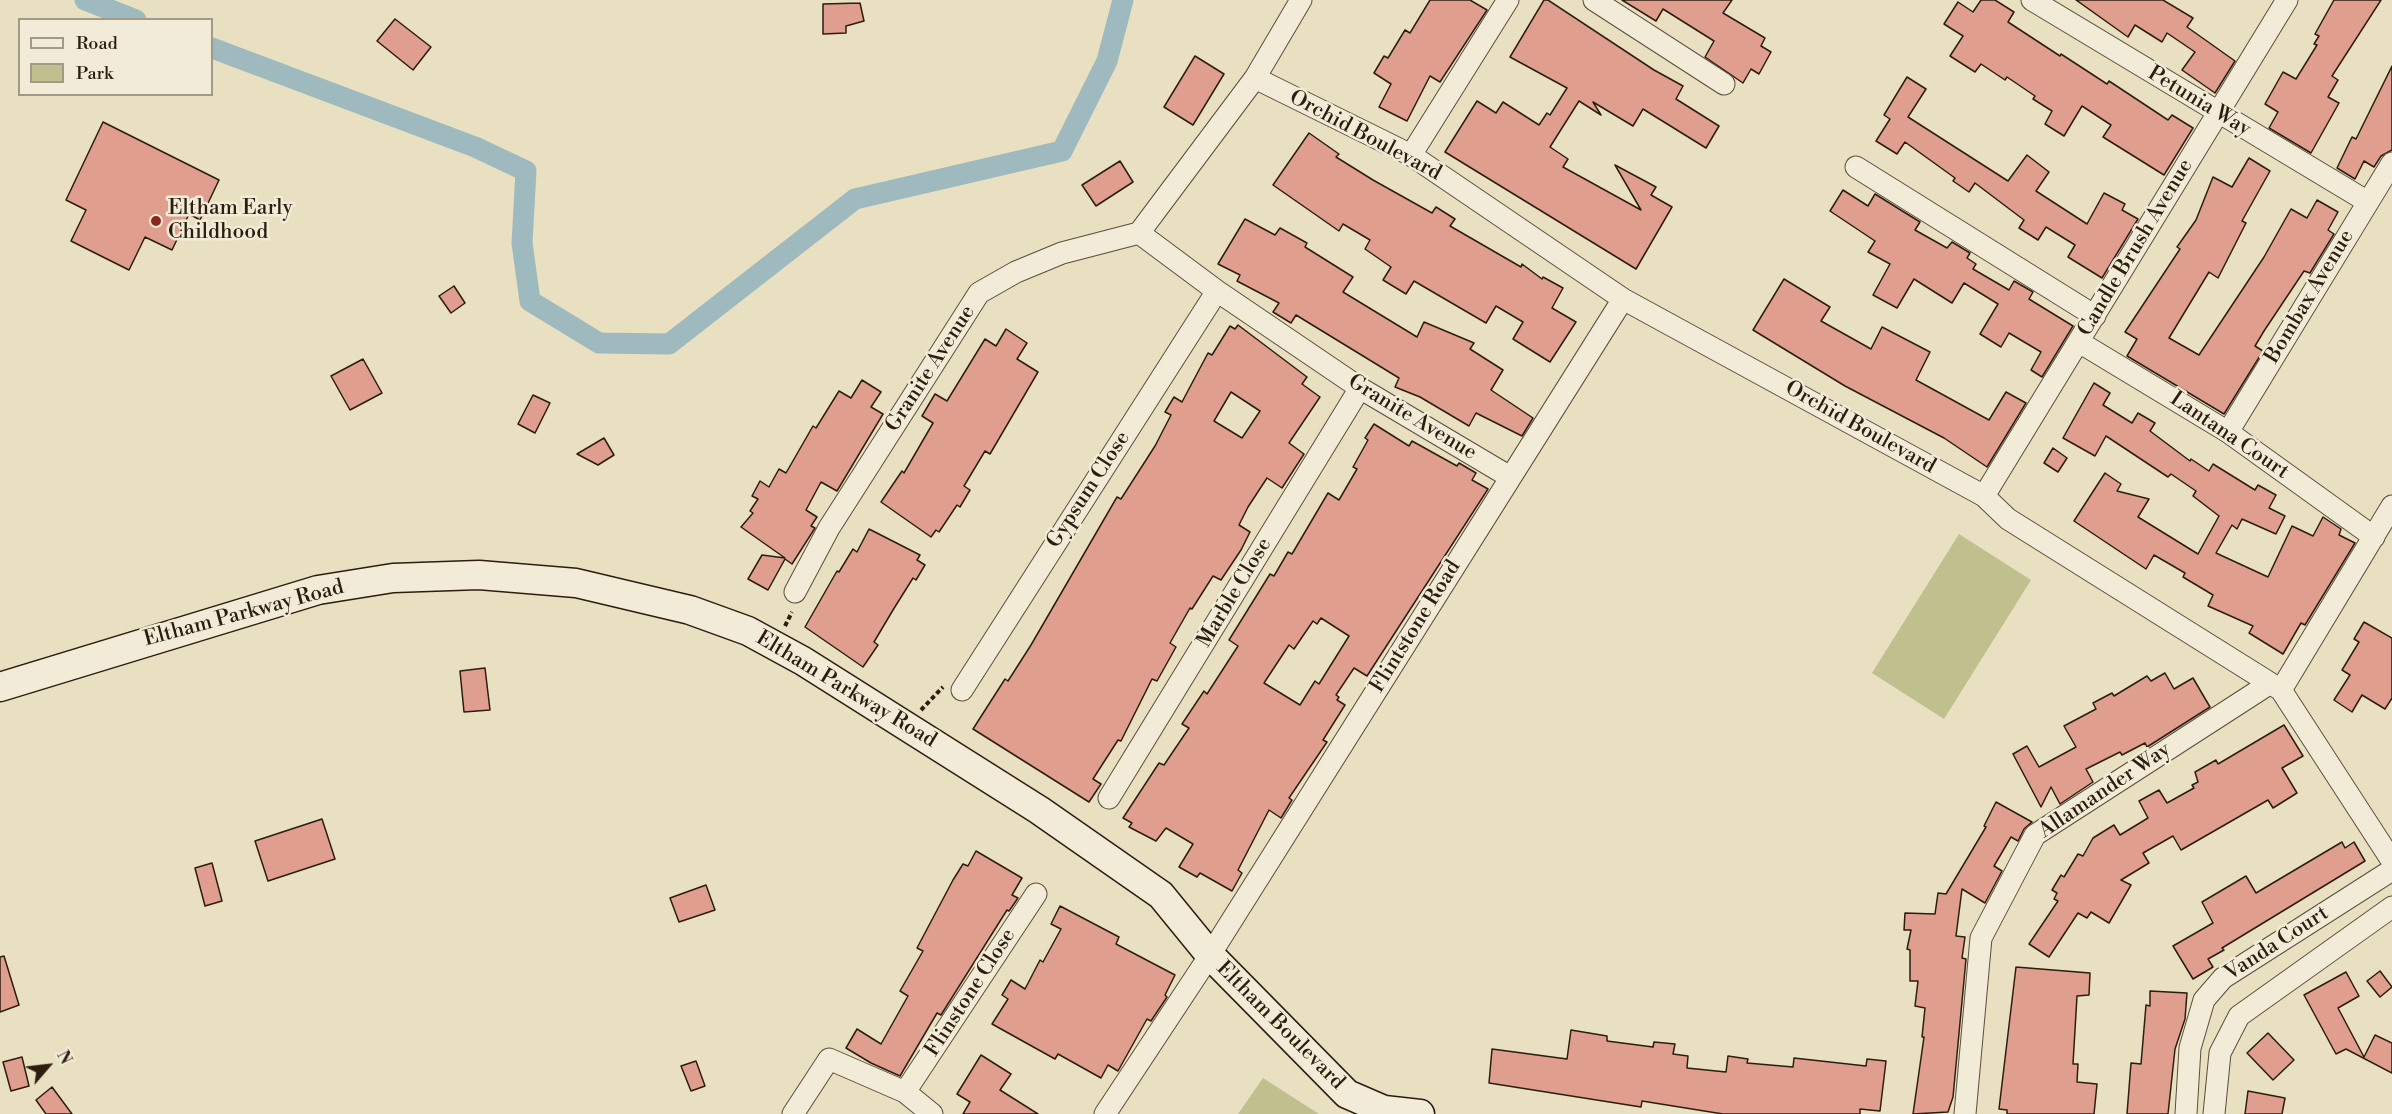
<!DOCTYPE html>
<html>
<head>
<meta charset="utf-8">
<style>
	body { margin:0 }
	#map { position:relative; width:2392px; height:1114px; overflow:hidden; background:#e9e0c1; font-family:"Libre Bodoni",serif }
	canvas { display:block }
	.legend { position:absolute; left:18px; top:18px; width:195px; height:78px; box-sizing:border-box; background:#f1ebd7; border:2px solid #a29987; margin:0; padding:8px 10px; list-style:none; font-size:18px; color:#2c1d0e }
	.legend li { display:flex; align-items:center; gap:12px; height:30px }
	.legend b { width:30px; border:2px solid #a29987 }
	.north { position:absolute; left:18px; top:1036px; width:60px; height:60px; -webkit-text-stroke:4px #f1ebd7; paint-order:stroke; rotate:62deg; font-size:16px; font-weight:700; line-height:24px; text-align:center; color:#2c1d0e }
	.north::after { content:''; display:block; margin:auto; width:21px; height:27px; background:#2c1d0e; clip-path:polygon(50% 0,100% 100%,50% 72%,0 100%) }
</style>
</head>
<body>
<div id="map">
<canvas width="2392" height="1114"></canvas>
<ul class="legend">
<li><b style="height:8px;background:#f1ebd7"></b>Road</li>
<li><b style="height:16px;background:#bfc08d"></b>Park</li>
</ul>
<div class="north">N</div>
</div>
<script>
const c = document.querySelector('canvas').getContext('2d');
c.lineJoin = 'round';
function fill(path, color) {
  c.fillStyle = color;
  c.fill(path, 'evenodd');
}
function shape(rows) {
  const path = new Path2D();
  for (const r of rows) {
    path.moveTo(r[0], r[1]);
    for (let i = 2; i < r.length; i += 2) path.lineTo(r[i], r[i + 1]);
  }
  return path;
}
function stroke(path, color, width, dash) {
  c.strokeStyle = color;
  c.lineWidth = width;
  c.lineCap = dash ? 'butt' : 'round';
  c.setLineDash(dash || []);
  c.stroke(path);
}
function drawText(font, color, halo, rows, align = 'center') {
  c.font = font + ' "Libre Bodoni",serif';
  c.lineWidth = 5;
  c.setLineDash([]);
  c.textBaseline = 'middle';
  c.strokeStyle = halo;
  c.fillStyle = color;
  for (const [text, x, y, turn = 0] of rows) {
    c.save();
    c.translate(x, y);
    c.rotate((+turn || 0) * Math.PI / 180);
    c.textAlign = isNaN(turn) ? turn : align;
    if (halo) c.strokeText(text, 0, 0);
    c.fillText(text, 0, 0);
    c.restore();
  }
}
fill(shape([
	[1959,534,2031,580,1944,719,1872,673],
	[1263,1078,1319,1114,1238,1114]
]), '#bfc08d');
stroke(shape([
	[85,0,136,20],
	[212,48,475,147,526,171,522,243,530,301,599,343,669,344,855,199,1062,151,1107,61,1123,0]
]), '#9ebabf', 21);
const building = shape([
	[1430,0,1470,0,1487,10,1440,82,1430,76,1407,121,1379,107,1391,84,1374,73,1384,56,1388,58,1405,30,1410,33,1430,0],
	[1544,0,1548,0,1654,70,1683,86,1676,99,1719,126,1706,148,1643,109,1633,126,1593,102,1601,115,1579,101,1550,147,1568,159,1563,167,1641,210,1615,165,1656,187,1651,195,1672,207,1636,269,1445,152,1477,101,1496,113,1503,102,1539,125,1547,113,1550,115,1567,88,1510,57,1544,0],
	[1622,0,1732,0,1723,13,1765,38,1761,46,1771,52,1759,74,1751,69,1743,83,1705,57,1714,41,1663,9,1656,21,1622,0],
	[1981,0,1995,0,2014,12,2008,22,2060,56,2061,54,2107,84,2109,81,2168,120,2172,115,2193,128,2164,175,2103,137,2111,125,2082,106,2064,136,2045,124,2052,111,2033,99,2035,96,2007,77,2005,80,1981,64,1975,72,1950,56,1963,36,1944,24,1958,2,1973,12,1981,0],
	[2076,0,2163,0,2193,18,2187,27,2235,61,2215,93,2182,70,2195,52,2167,33,2162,42,2135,25,2128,37,2076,0],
	[2334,0,2381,0,2332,76,2338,80,2328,97,2339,103,2311,153,2269,128,2278,112,2265,104,2283,72,2296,79,2317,45,2314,44,2319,36,2315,34,2334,0],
	[860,3,864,21,846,26,846,33,823,34,823,4,860,3],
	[395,19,431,47,413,70,377,41,395,19],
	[1195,56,1224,74,1193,125,1164,107,1195,56],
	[2392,66,2392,150,2381,156,2374,167,2364,161,2355,179,2337,168,2352,137,2356,139,2392,66],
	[1907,77,1926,89,1908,117,2008,181,2027,155,2049,172,2036,191,2087,224,2104,193,2125,204,2122,210,2138,219,2102,278,2068,257,2075,245,2046,227,2038,240,2019,228,2024,220,1975,183,1969,192,1953,181,1955,178,1905,142,1897,154,1876,141,1890,119,1884,115,1907,77],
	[103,122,219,180,200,220,189,214,172,250,145,237,129,270,71,241,86,210,66,200,103,122],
	[1309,133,1339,154,1336,157,1373,180,1432,213,1436,207,1455,219,1450,226,1521,267,1522,264,1542,279,1543,277,1563,288,1552,308,1576,322,1550,362,1513,339,1523,322,1496,306,1486,323,1414,281,1406,294,1383,280,1391,267,1365,249,1370,240,1343,224,1339,231,1273,185,1309,133],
	[2249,158,2270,171,2242,221,2246,223,2218,278,2209,272,2169,338,2199,355,2264,257,2291,209,2307,218,2317,200,2338,212,2328,230,2334,234,2310,273,2304,271,2264,331,2255,346,2263,351,2224,414,2127,356,2137,339,2125,332,2180,249,2177,247,2196,220,2213,177,2232,187,2249,158],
	[1120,161,1133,182,1096,206,1082,185,1120,161],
	[1843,190,1868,206,1875,194,1920,222,1915,230,1947,248,1952,242,1970,253,1967,258,1976,264,1973,269,2009,290,2014,281,2033,292,2029,299,2073,326,2042,377,2031,370,2041,352,2009,333,2001,347,1980,334,1998,304,1964,283,1952,303,1914,279,1897,308,1873,295,1890,264,1868,252,1875,241,1830,211,1843,190],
	[1245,219,1275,235,1280,228,1307,243,1305,247,1353,277,1343,292,1417,337,1424,322,1474,343,1470,349,1503,370,1491,390,1533,418,1522,436,1476,413,1469,426,1420,397,1395,387,1399,378,1296,315,1291,323,1273,312,1279,303,1237,281,1240,275,1218,264,1245,219],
	[1784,279,1830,307,1821,321,1871,349,1882,327,1930,352,1916,380,1989,420,2006,392,2026,403,1987,467,1944,438,1845,386,1753,330,1784,279],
	[454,286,465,303,451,313,439,296,454,286],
	[1238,325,1307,377,1302,384,1320,397,1289,443,1304,454,1282,488,1267,478,1248,507,1239,525,1250,532,1241,550,1221,580,1213,576,1192,609,1190,608,1170,643,1176,647,1157,681,1152,679,1121,741,1118,740,1093,779,1101,784,1089,802,973,729,1005,679,1008,681,1031,645,1117,497,1121,499,1155,446,1171,415,1165,412,1174,397,1182,402,1208,353,1212,355,1230,326,1235,329,1238,325],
	[1231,392,1260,411,1242,438,1214,421,1231,392],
	[1006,329,1027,343,1017,359,1038,372,990,454,985,451,964,486,970,490,960,507,957,505,939,532,936,530,931,537,881,502,902,471,904,473,933,423,922,416,935,394,947,401,985,339,996,346,1006,329],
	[363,359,382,393,350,410,331,376,363,359],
	[862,380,881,392,871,407,883,414,837,491,821,482,806,510,817,517,811,526,815,528,792,564,785,559,768,590,748,579,762,555,785,558,741,527,753,513,750,511,758,499,752,496,760,481,769,487,779,469,786,473,813,426,816,428,839,391,851,398,862,380],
	[2094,383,2110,393,2103,405,2132,423,2138,413,2155,423,2150,431,2190,461,2191,459,2209,471,2213,464,2255,490,2258,485,2276,495,2269,508,2285,516,2276,534,2242,519,2237,529,2232,525,2216,553,2268,577,2292,526,2313,536,2323,517,2341,529,2339,535,2355,543,2305,625,2301,623,2283,654,2249,633,2253,626,2208,606,2213,595,2183,577,2185,573,2154,555,2146,569,2074,521,2105,473,2121,484,2117,491,2149,499,2138,517,2198,554,2219,516,2193,496,2196,491,2171,474,2168,477,2106,436,2095,456,2063,438,2094,383],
	[533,395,550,403,535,433,518,424,533,395],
	[1374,424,1409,446,1412,441,1457,466,1459,463,1476,473,1472,480,1488,489,1367,676,1354,668,1336,695,1339,697,1337,700,1345,705,1323,740,1327,742,1289,798,1292,800,1281,818,1269,810,1238,870,1242,873,1232,891,1200,873,1197,877,1179,867,1193,844,1166,828,1156,841,1129,827,1132,823,1123,818,1159,763,1164,765,1189,728,1182,724,1204,691,1207,694,1238,646,1229,640,1270,574,1274,576,1288,552,1292,554,1328,493,1339,500,1357,469,1353,467,1368,440,1365,438,1374,424],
	[1321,618,1349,636,1319,684,1315,681,1300,705,1264,683,1289,645,1294,649,1313,621,1317,624,1321,618],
	[604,438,614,455,598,465,577,454,604,438],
	[2053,448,2067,458,2058,472,2044,463,2053,448],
	[869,529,920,555,917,560,925,565,916,580,913,578,893,610,874,642,878,645,863,667,805,627,837,571,839,572,853,549,857,552,869,529],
	[2364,622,2392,638,2392,698,2385,709,2362,695,2352,712,2334,700,2350,675,2342,670,2359,642,2354,639,2364,622],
	[485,668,490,710,464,712,460,671,485,668],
	[2165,673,2174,689,2193,678,2210,707,2147,747,2145,743,2122,755,2120,752,2086,769,2093,782,2060,804,2051,787,2041,807,2013,754,2027,746,2039,767,2076,747,2064,726,2096,709,2093,703,2112,693,2114,696,2147,676,2151,681,2165,673],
	[2284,725,2303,756,2282,768,2297,793,2273,808,2268,800,2181,850,2173,836,2143,853,2149,863,2121,880,2131,885,2109,923,2091,912,2087,918,2078,913,2049,957,2029,944,2058,901,2054,899,2057,893,2052,890,2061,875,2064,877,2078,854,2083,856,2093,838,2114,825,2120,835,2148,818,2139,801,2159,790,2167,803,2194,788,2192,785,2198,782,2195,772,2216,760,2218,764,2284,725],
	[1996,802,2032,822,2024,829,2018,841,2011,837,1994,866,2002,871,1985,903,1962,889,1956,936,1965,937,1962,958,1966,959,1953,1097,1948,1112,1913,1114,1924,1037,1922,1037,1925,1008,1915,1006,1918,981,1910,981,1910,950,1907,949,1911,930,1904,930,1905,913,1935,914,1938,893,1946,894,1986,827,1984,826,1996,802],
	[322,819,335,859,268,881,255,841,322,819],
	[2342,842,2345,848,2354,842,2365,861,2222,948,2224,950,2208,959,2213,967,2193,979,2173,946,2213,923,2202,902,2246,876,2256,893,2342,842],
	[976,851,1022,878,1012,895,1018,898,1009,911,1007,910,941,1015,937,1013,900,1076,871,1063,846,1048,857,1029,881,1044,908,996,900,991,923,951,917,948,953,880,963,864,968,866,976,851],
	[212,863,222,901,205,906,195,868,212,863],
	[706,885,715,910,679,922,670,898,706,885],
	[1060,906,1119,937,1116,944,1175,975,1165,995,1167,997,1151,1021,1147,1019,1118,1071,1108,1065,1101,1078,1058,1054,1055,1059,992,1024,1008,999,1002,995,1011,980,1025,989,1040,960,1043,962,1061,929,1051,924,1060,906],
	[4,956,19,1005,0,1012,0,957,4,956],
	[2016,967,2090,973,2089,995,2077,996,2073,1064,2078,1064,2077,1082,2097,1084,2094,1114,2007,1114,2007,1110,1999,1109,2016,967],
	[2380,971,2392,987,2380,997,2367,981,2380,971],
	[2346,972,2359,996,2338,1008,2364,1057,2375,1035,2392,1043,2392,1073,2346,1049,2336,1054,2304,995,2346,972],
	[2150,991,2187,993,2185,1019,2175,1049,2168,1114,2127,1114,2131,1063,2141,1064,2146,1005,2150,1006,2150,991],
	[1571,1030,1607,1036,1607,1041,1653,1047,1654,1042,1675,1044,1673,1054,1688,1056,1687,1068,1726,1072,1728,1056,1748,1059,1747,1063,1793,1067,1794,1058,1866,1066,1867,1059,1886,1061,1880,1111,1860,1109,1860,1114,1723,1114,1642,1101,1641,1107,1489,1083,1492,1049,1567,1059,1571,1030],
	[2268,1033,2294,1060,2273,1080,2247,1053,2268,1033],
	[981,1055,1011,1074,1000,1090,1038,1114,963,1114,970,1102,957,1094,981,1055],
	[22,1057,29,1086,11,1091,3,1062,22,1057],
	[696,1061,705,1086,691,1091,681,1066,696,1061],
	[52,1087,72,1114,46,1114,36,1100,52,1087],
	[2248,1091,2285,1098,2282,1114,2245,1114,2248,1091]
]);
fill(building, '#e09e8f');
stroke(building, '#2c1d0e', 1.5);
const street = shape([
	[1594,0,1724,84],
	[2032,0,2368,202],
	[1255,78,1411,155,1623,299,1984,496,2008,519,2281,690,2392,861],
	[1411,155,1508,0],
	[1856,167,2095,316],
	[1139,233,1217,291,1360,388,1510,477],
	[2079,342,2228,432,2374,537],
	[2228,432,2392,163],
	[1984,496,2287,0],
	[795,592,829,528,979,293,1016,272,1062,253,1139,233,1255,78,1301,0],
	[962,690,1217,291],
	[2281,690,2392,506],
	[1109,798,1360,388],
	[905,1092,1036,894],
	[793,1114,829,1059,905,1092,932,1114],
	[1105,1114,1210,955,1623,299],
	[1965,1114,1981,938,2035,835,2269,684],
	[2186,1114,2190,1048,2204,1000,2223,978,2392,870],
	[2214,1114,2220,1053,2239,1016,2392,907]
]);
const secondary = shape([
	[0,687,318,590,393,578,479,575,576,583,690,610,748,631,803,661,1039,810,1161,895,1210,955,1347,1094,1384,1110,1420,1114]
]);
stroke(street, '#5b4e3b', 23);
stroke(secondary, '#2c1d0e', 31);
stroke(shape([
	[785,626,792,612],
	[921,710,943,687]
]), '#2c1d0e', 4, [4.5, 3]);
stroke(street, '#f1ebd7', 21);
stroke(secondary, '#f1ebd7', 28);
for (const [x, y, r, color] of [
	[156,221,6,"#8f2418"]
]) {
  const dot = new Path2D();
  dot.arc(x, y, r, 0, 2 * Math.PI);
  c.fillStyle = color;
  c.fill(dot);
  stroke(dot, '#f1ebd7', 2);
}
drawText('21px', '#2c1d0e', '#f1ebd7', [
	["Petunia Way",2199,102,31],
	["Orchid Boulevard",1365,136,28],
	["Candle Brush Avenue",2136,248,-59],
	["Bombax Avenue",2310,297,-59],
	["Granite Avenue",931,369,-57],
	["Granite Avenue",1412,418,31],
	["Orchid Boulevard",1860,428,29],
	["Lantana Court",2229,436,34],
	["Gypsum Close",1089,490,-57],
	["Marble Close",1235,593,-59],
	["Eltham Parkway Road",244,614,-15],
	["Flintstone Road",1416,627,-58],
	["Eltham Parkway Road",846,690,31],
	["Allamander Way",2105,791,-34],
	["Vanda Court",2277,944,-33],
	["Flinstone Close",971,993,-57],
	["Eltham Boulevard",1280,1026,45]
]);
drawText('21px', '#2c1d0e', '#f1ebd7', [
	["Eltham Early",168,209],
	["Childhood",168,233]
], 'left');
</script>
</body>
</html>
